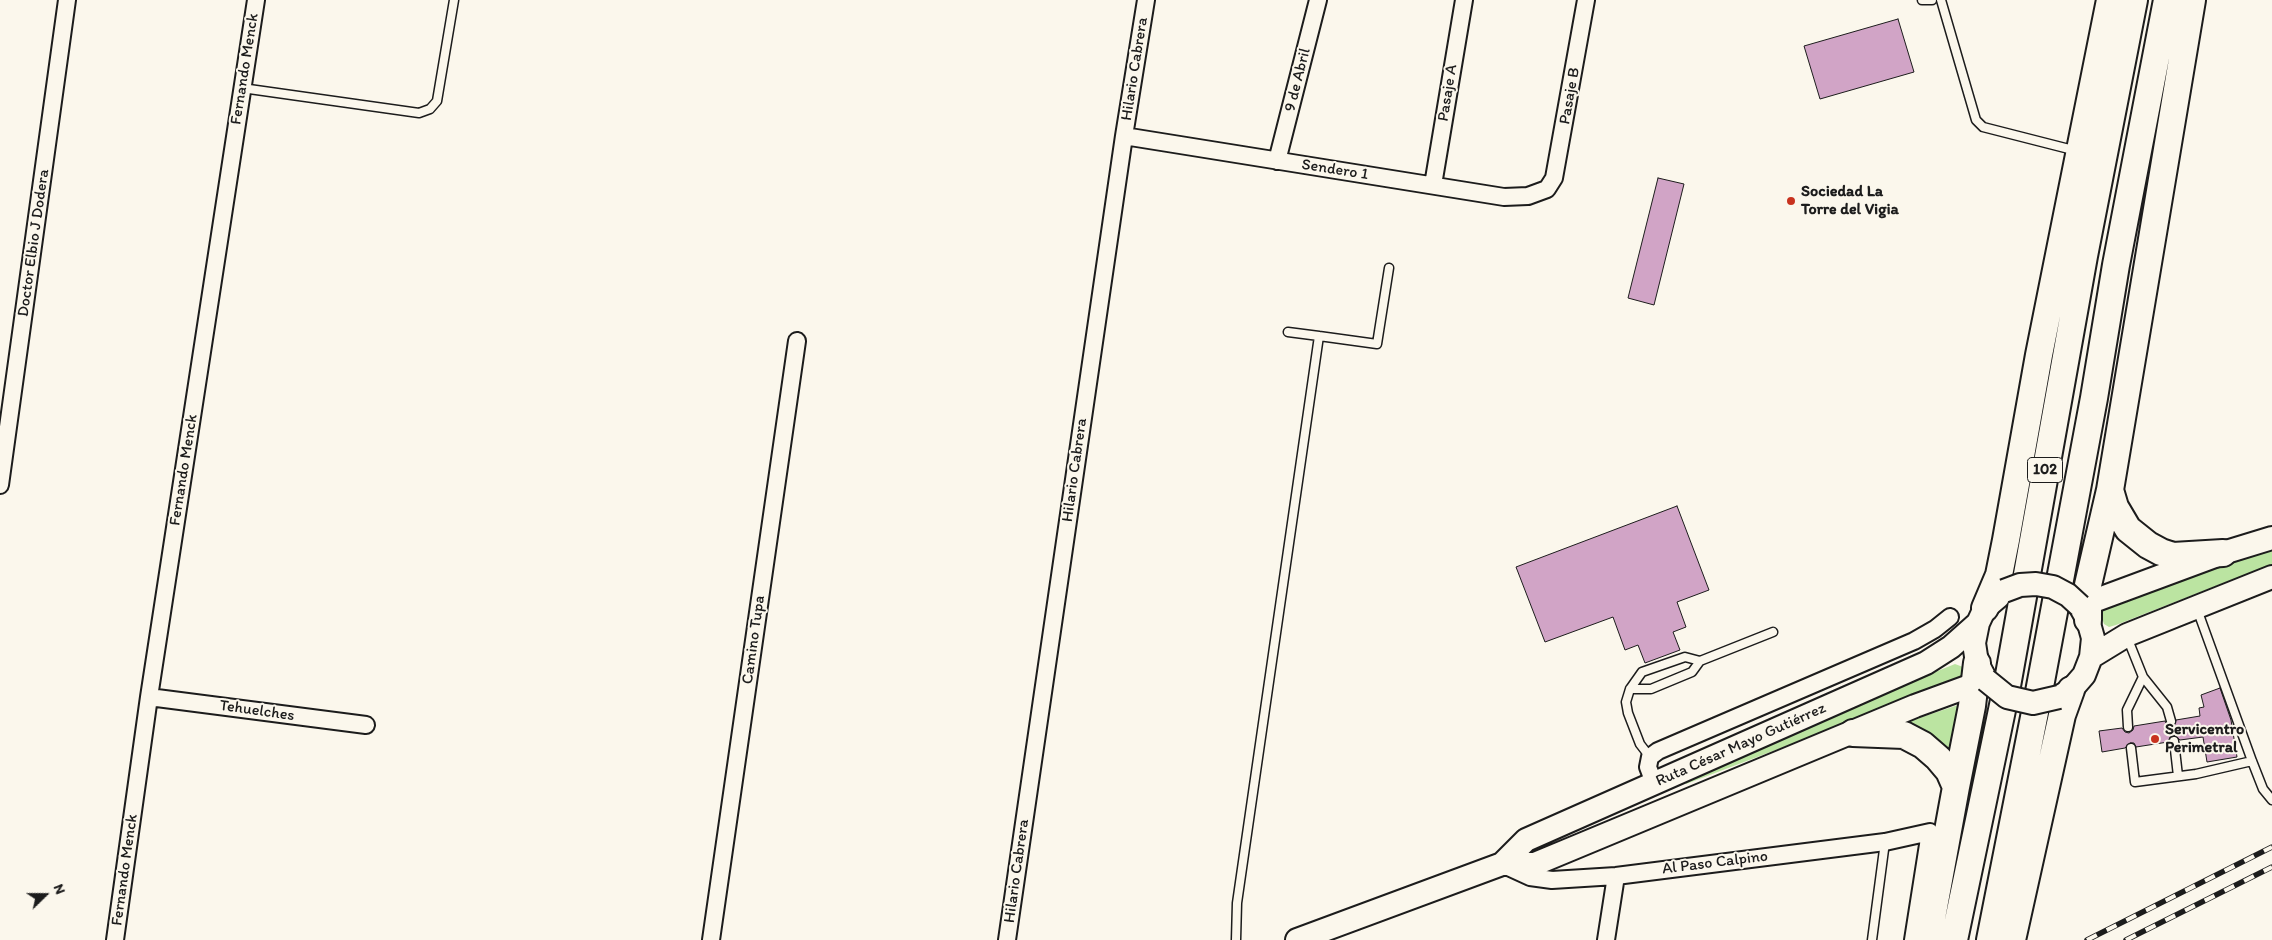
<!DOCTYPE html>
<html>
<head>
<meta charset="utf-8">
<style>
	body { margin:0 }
	#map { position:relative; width:2272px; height:940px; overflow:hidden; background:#fbf7ec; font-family:Itim,sans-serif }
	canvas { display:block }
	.north { position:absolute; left:20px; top:870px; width:50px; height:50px; -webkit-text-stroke:4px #fbf7ec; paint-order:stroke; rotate:68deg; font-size:14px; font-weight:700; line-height:20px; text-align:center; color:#1c1c1c }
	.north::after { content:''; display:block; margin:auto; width:18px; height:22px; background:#1c1c1c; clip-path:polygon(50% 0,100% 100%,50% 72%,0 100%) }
</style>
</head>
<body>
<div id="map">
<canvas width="2272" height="940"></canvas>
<div class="north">N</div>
</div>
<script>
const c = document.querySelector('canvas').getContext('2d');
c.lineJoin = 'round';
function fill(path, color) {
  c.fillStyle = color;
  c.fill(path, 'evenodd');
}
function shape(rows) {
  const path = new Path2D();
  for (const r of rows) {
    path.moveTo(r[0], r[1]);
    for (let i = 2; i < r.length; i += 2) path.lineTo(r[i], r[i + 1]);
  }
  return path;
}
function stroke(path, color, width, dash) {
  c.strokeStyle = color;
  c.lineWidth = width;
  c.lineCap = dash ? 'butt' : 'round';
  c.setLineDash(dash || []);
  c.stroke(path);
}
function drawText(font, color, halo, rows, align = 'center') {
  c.font = font + ' Itim,sans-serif';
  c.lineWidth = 4;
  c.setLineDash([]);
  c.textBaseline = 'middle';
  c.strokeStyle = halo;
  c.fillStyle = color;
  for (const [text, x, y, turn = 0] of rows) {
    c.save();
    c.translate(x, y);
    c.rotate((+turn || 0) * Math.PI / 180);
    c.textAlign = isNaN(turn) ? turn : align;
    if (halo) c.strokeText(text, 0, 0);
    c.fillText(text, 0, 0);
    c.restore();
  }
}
fill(shape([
	[2272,550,2272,564,2116,625,2109,627,2104,624,2098,607],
	[1955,664,1963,667,1966,675,1963,679,1686,784,1683,779,1796,728],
	[1961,704,1952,755,1914,728,1910,721]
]), '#bbe4a1');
const building = shape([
	[1898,19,1914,72,1820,99,1804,46,1898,19],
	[1658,178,1684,184,1654,305,1628,298,1658,178],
	[1677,506,1709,590,1677,602,1686,627,1673,632,1680,650,1645,663,1638,645,1625,650,1613,617,1545,642,1516,567,1677,506],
	[2220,688,2231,720,2237,757,2207,762,2203,737,2180,740,2174,735,2170,737,2168,742,2136,747,2134,743,2130,743,2125,748,2102,752,2099,731,2122,728,2125,732,2129,733,2133,730,2134,726,2165,721,2167,725,2173,726,2176,720,2200,716,2199,708,2204,707,2201,695,2220,688]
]);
fill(building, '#d1a4c6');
stroke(building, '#1c1c1c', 1);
const service = shape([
	[1922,0,1932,0],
	[1941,0,1976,120,1983,127,2077,151],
	[242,88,419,113,430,109,437,101,454,0],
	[1319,336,1377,344,1389,268],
	[2197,609,2252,761,2263,789,2272,800],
	[2127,637,2143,677,2167,707,2171,721],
	[1630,689,1651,689,1692,672,1700,661,1773,632],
	[2128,727,2127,710,2143,677],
	[2174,741,2178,776],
	[2131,748,2135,782,2196,774,2252,761],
	[1650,757,1640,744,1628,713,1626,702,1630,689,1642,672,1685,657,1700,661],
	[1236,940,1237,903,1319,336,1288,332],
	[1872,940,1885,842]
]);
const minor = shape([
	[1124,136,1504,197,1528,196,1547,189,1554,178,1586,0],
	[1277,161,1318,0],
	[1433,185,1464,0],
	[0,485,67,0],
	[149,697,366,725],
	[1654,783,1648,767,1650,757,1658,751,1914,641,1935,629,1950,617],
	[1506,866,1530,877,1552,880,1616,876,1885,842,1930,832,1913,940],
	[115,940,149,697,256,0],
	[711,940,797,341],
	[1007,940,1124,136,1146,0],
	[1606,940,1616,876]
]);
const secondary = shape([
	[2091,657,2127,635,2272,577],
	[2059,697,2071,690,2084,675,2091,657,2093,638,2088,620,2080,606,2223,553,2272,538],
	[1502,864,1526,840,1926,663,1951,647,1978,623],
	[1297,940,1502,864,1535,864,1915,706,1986,680,1977,663,1974,643,1978,623,1985,608,1998,597]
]);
const trunk = shape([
	[2192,0,2110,490,2115,507,2128,529,2148,545,2161,552,2173,556,2223,553],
	[1985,608,1999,575,2006,540,2039,355,2110,0],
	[2088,620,2088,585,2110,490],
	[1853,733,1904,735,1923,745,1938,758,1949,771,1956,787,1928,940],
	[1956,787,1972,706,1977,663],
	[1954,940,2007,686,2084,256,2134,0],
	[1990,940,2039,692,2094,398,2116,265,2167,0],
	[2012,940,2062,715,2071,690]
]);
stroke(service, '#1c1c1c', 11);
stroke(minor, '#1c1c1c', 20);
stroke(secondary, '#1c1c1c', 26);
stroke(trunk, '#1c1c1c', 30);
stroke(service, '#fbf7ec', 8);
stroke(minor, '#fbf7ec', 16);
stroke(secondary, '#fbf7ec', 22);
stroke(trunk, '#fbf7ec', 26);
const rail = shape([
	[2087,940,2272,847],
	[2126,940,2272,867]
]);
stroke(rail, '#1c1c1c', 5.5);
stroke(rail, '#fbf7ec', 4, [11]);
const secondaryBridge = shape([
	[2004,591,2020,585,2036,584,2053,587,2068,595,2080,606],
	[1986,680,2007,697,2033,703,2059,697]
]);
stroke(secondaryBridge, '#1c1c1c', 26, []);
stroke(secondaryBridge, '#fbf7ec', 22);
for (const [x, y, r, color] of [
	[1791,201,5,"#c8321e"],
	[2155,739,5,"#c8321e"]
]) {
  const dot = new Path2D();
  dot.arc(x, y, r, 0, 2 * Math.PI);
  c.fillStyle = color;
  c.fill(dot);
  stroke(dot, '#fbf7ec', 2);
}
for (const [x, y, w] of [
	[2045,470,35]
]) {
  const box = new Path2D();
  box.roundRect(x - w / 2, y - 12.5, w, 25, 4);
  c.fillStyle = '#fbf7ec';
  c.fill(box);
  stroke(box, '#1c1c1c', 1);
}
drawText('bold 15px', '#1c1c1c', null, [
	["102",2045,470]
]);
drawText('16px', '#1c1c1c', '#fbf7ec', [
	["Fernando Menck",245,69,-81],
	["Hilario Cabrera",1135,69,-81],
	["9 de Abril",1298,80,-76],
	["Pasaje A",1448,93,-81],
	["Pasaje B",1570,96,-80],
	["Sendero 1",1335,170,9],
	["Doctor Elbio J Dodera",34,243,-82],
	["Fernando Menck",184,470,-81],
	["Hilario Cabrera",1075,470,-82],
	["Camino Tupa",754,640,-82],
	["Tehuelches",257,711,8],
	["Ruta César Mayo Gutiérrez",1741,745,-24],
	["Al Paso Calpino",1715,863,-7],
	["Fernando Menck",125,870,-82],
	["Hilario Cabrera",1017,871,-82]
]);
drawText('bold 16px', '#1c1c1c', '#fbf7ec', [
	["Sociedad La",1801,192],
	["Torre del Vigia",1801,210],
	["Servicentro",2165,730],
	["Perimetral",2165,748]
], 'left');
</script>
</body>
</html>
